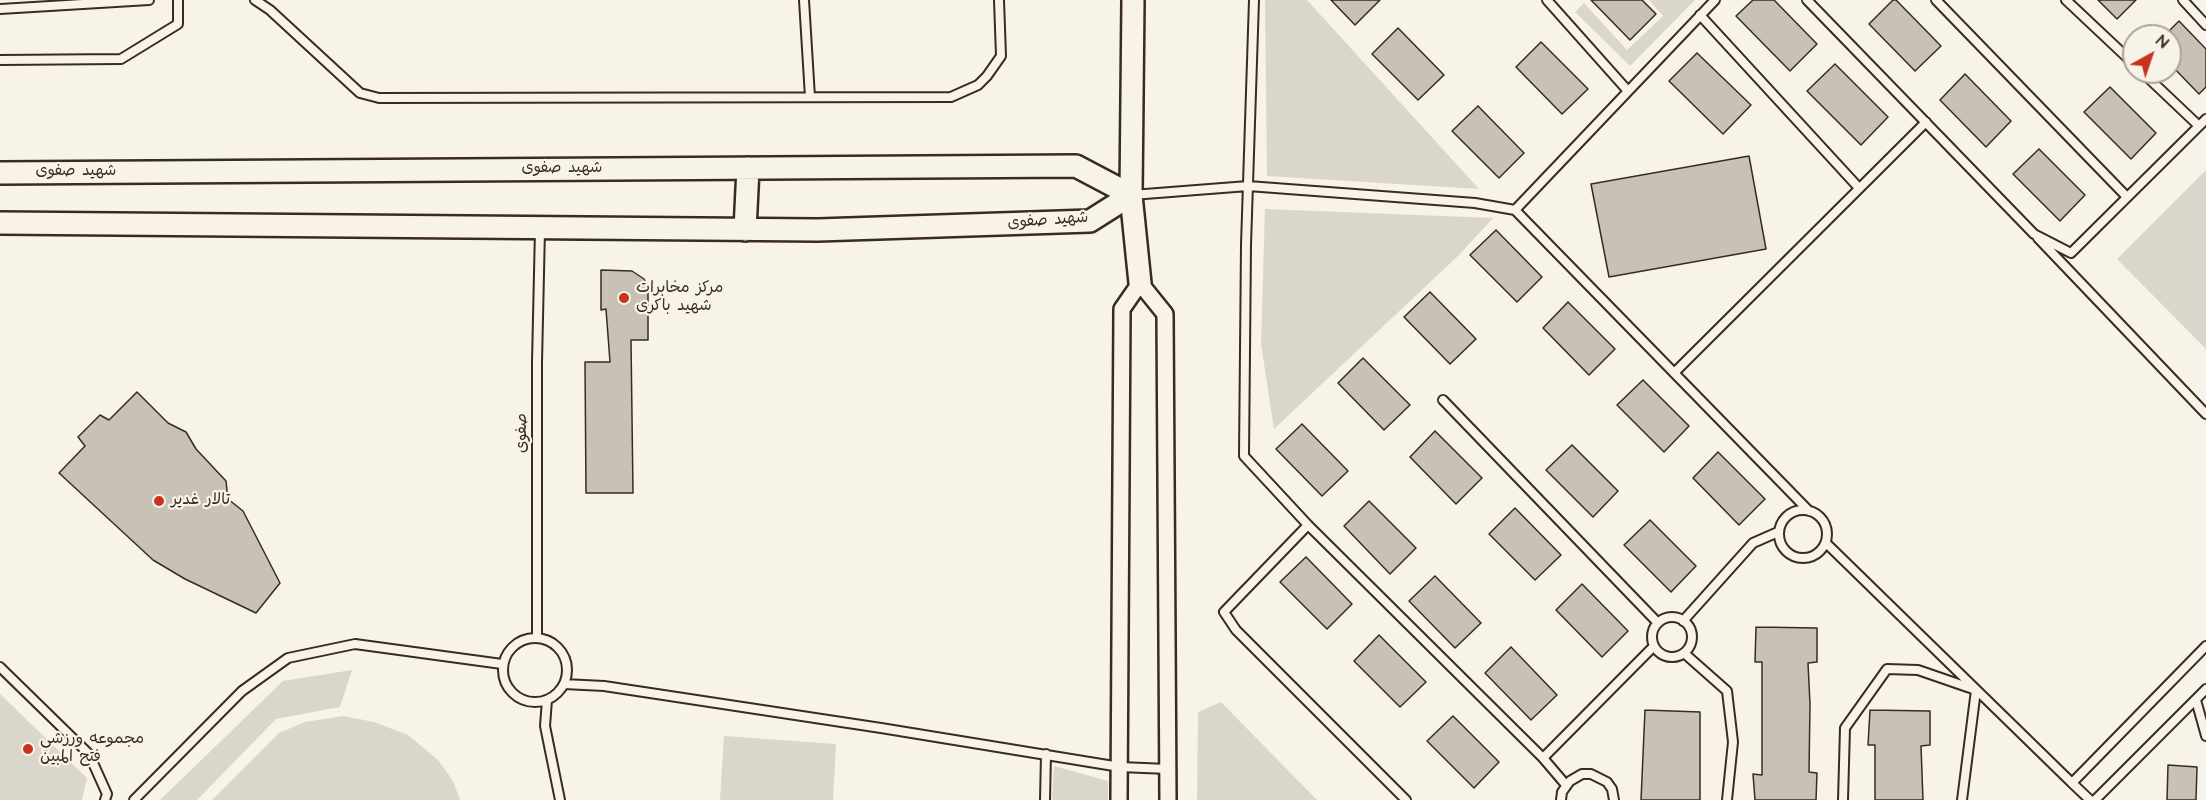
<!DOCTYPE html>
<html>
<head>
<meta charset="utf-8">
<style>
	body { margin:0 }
	#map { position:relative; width:2206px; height:800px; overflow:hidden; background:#f7f3e8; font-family:"Architects Daughter",sans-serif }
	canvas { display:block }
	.north { position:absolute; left:2122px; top:24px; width:60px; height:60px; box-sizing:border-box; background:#f7f3e8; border:2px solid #aca397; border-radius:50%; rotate:40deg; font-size:16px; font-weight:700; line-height:24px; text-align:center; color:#3b2a1e }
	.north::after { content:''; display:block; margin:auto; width:21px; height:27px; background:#c8321e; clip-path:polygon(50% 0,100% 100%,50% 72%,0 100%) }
</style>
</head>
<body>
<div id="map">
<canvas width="2206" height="800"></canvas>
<div class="north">N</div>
</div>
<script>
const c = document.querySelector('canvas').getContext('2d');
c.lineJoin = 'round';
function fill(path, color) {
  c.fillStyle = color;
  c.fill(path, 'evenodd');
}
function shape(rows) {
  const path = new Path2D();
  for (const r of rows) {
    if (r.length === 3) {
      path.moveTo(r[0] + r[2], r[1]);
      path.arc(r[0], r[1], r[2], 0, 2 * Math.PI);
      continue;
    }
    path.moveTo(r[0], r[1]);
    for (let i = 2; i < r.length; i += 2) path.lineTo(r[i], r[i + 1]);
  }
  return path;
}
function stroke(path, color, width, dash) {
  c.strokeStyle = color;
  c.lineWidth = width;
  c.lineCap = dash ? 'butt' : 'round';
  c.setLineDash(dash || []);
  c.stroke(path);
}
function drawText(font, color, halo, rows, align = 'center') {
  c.font = font + ' "Architects Daughter","Playpen Sans Arabic",sans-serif';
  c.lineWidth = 4.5;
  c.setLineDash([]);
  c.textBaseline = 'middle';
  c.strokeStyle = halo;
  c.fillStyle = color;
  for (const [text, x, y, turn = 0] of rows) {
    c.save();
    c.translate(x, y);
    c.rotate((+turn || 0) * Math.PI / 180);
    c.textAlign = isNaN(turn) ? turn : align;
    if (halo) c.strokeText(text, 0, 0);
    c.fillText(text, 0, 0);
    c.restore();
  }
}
fill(shape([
	[1265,0,1307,0,1479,189,1267,176],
	[1649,0,1695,0,1630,66,1575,12,1584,3,1627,50,1663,16],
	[2206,170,2206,349,2117,259],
	[1265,209,1493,218,1459,255,1274,429,1261,344],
	[352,670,340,707,276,719,197,800,160,800,283,681],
	[0,694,87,778,82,800,0,800],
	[1221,702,1317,800,1197,800,1198,712],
	[343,716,374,722,408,735,438,760,453,781,460,800,212,800,279,733,305,722],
	[724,736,836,744,833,800,720,800],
	[1054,766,1108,781,1108,800,1052,800]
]), '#dbd6cb');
const building = shape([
	[1331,0,1380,0,1355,25,1331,0],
	[1591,0,1642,0,1656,14,1630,40,1591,0],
	[1753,0,1774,0,1817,44,1790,71,1736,16,1753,0],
	[1893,0,1896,0,1941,46,1915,71,1869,24,1893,0],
	[2098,0,2136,0,2117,19,2098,0],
	[2179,21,2206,49,2206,87,2199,94,2170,64,2170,30,2179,21],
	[1398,28,1444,75,1418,100,1372,54,1398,28],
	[1541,42,1588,89,1562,114,1516,67,1541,42],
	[1697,53,1751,105,1723,134,1669,81,1697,53],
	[1835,64,1888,117,1861,145,1807,91,1835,64],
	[1965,74,2011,121,1986,147,1940,100,1965,74],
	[2110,87,2156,133,2131,159,2084,112,2110,87],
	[1478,106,1524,153,1499,178,1452,131,1478,106],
	[2039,149,2085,195,2060,221,2013,174,2039,149],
	[1749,156,1766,249,1609,277,1591,184,1749,156],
	[1496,230,1542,277,1517,302,1470,255,1496,230],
	[601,270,632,271,644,279,648,286,648,340,631,340,633,493,586,493,585,362,610,362,606,309,601,310,601,270],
	[1430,292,1476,339,1450,364,1404,317,1430,292],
	[1568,302,1615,349,1589,375,1543,328,1568,302],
	[1363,358,1410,405,1384,430,1338,383,1363,358],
	[1643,380,1689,426,1664,452,1617,405,1643,380],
	[137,392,168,423,186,432,196,449,226,481,228,499,243,511,280,583,256,613,185,579,153,560,59,473,85,446,78,437,100,415,109,420,137,392],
	[1302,424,1348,471,1322,496,1276,449,1302,424],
	[1435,431,1482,478,1456,504,1410,457,1435,431],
	[1572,445,1618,491,1593,517,1546,470,1572,445],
	[1718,452,1765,499,1739,525,1693,478,1718,452],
	[1369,501,1416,548,1390,574,1344,526,1369,501],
	[1515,508,1561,555,1535,580,1489,534,1515,508],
	[1650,520,1696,566,1671,592,1624,545,1650,520],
	[1306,557,1352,604,1327,629,1280,582,1306,557],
	[1435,576,1481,623,1455,648,1409,601,1435,576],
	[1582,584,1628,631,1602,657,1556,610,1582,584],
	[1756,627,1817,628,1817,662,1808,663,1810,704,1809,772,1817,773,1816,800,1755,800,1753,774,1762,775,1762,662,1755,662,1756,627],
	[1379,635,1426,682,1400,707,1354,661,1379,635],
	[1511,647,1557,695,1531,720,1485,673,1511,647],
	[1645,710,1700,712,1700,800,1641,800,1645,710],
	[1870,710,1930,711,1930,745,1921,746,1923,800,1875,800,1875,745,1868,745,1870,710],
	[1453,716,1499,762,1474,788,1427,741,1453,716],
	[2168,765,2197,767,2196,800,2167,800,2168,765]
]);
fill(building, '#c8c1b6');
stroke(building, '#3b2a1e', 1.5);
const lane = shape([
	[255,0,270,10,360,93,379,98,951,97,978,85,987,76,1001,56,999,0],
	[804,0,810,97],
	[1254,0,1246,245,1244,456,1308,525,1543,758,1566,785],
	[1547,0,1628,91],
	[1807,0,2034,234,2071,253,2206,119],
	[1936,0,2127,197],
	[2066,0,2134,64],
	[2183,0,2206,25],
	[0,9,149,0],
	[1700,15,1859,188],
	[0,60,121,59,178,24,178,0],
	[2142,72,2199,126],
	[1132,195,1248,186,1475,203,1515,210,1809,511],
	[1515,210,1715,0],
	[2038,238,2206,414],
	[1674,373,1926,122],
	[1443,400,1658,623],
	[1803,534,24],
	[1308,525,1224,612,1236,630,1406,800],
	[1826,543,2072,783,2206,646],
	[1672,637,20],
	[1683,621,1753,543,1778,532],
	[535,670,32],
	[537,638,537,362,540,229],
	[1684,653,1727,691,1733,742,1727,800],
	[0,667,89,754,107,794,105,800],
	[564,684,604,686,881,728,1120,767,1168,769],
	[547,700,545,726,560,800],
	[2196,700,2206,736],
	[1543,758,1654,646],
	[2072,783,2090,800],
	[134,800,242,691,288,658,355,644,502,664],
	[1045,800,1046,754],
	[1561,800,1562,792,1570,781,1582,774,1591,774,1607,782,1612,789,1614,800],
	[1843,800,1845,728,1887,669,1918,670,1976,690,1962,800],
	[2095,800,2206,689]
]);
const street = shape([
	[1119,800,1122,309,1140,283,1165,314,1168,800]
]);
const secondary = shape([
	[1133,0,1131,195,1140,283],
	[0,173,1076,166,1131,195,1090,221,818,230,0,223],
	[745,230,748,168]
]);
stroke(lane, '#3b2a1e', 12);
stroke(street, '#3b2a1e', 20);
stroke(secondary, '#3b2a1e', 26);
stroke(lane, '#f7f3e8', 8);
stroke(street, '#f7f3e8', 15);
stroke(secondary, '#f7f3e8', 21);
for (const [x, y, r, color] of [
	[624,298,6,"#c8321e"],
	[159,501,6,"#c8321e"],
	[28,749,6,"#c8321e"]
]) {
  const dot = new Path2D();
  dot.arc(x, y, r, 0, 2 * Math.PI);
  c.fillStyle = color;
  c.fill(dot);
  stroke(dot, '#f7f3e8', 2);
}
drawText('16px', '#3b2a1e', '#f7f3e8', [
	["شهید صفوی",562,169],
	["شهید صفوی",76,172],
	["شهید صفوی",1048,221,-4],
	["صفوی",523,433,-90]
]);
drawText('16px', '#3b2a1e', '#f7f3e8', [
	["مرکز مخابرات",636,289],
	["شهید باکری",636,307],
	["تالار غدیر",171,501],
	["مجموعه ورزشي",40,740],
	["فتح المبين",40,758]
], 'left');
</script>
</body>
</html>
